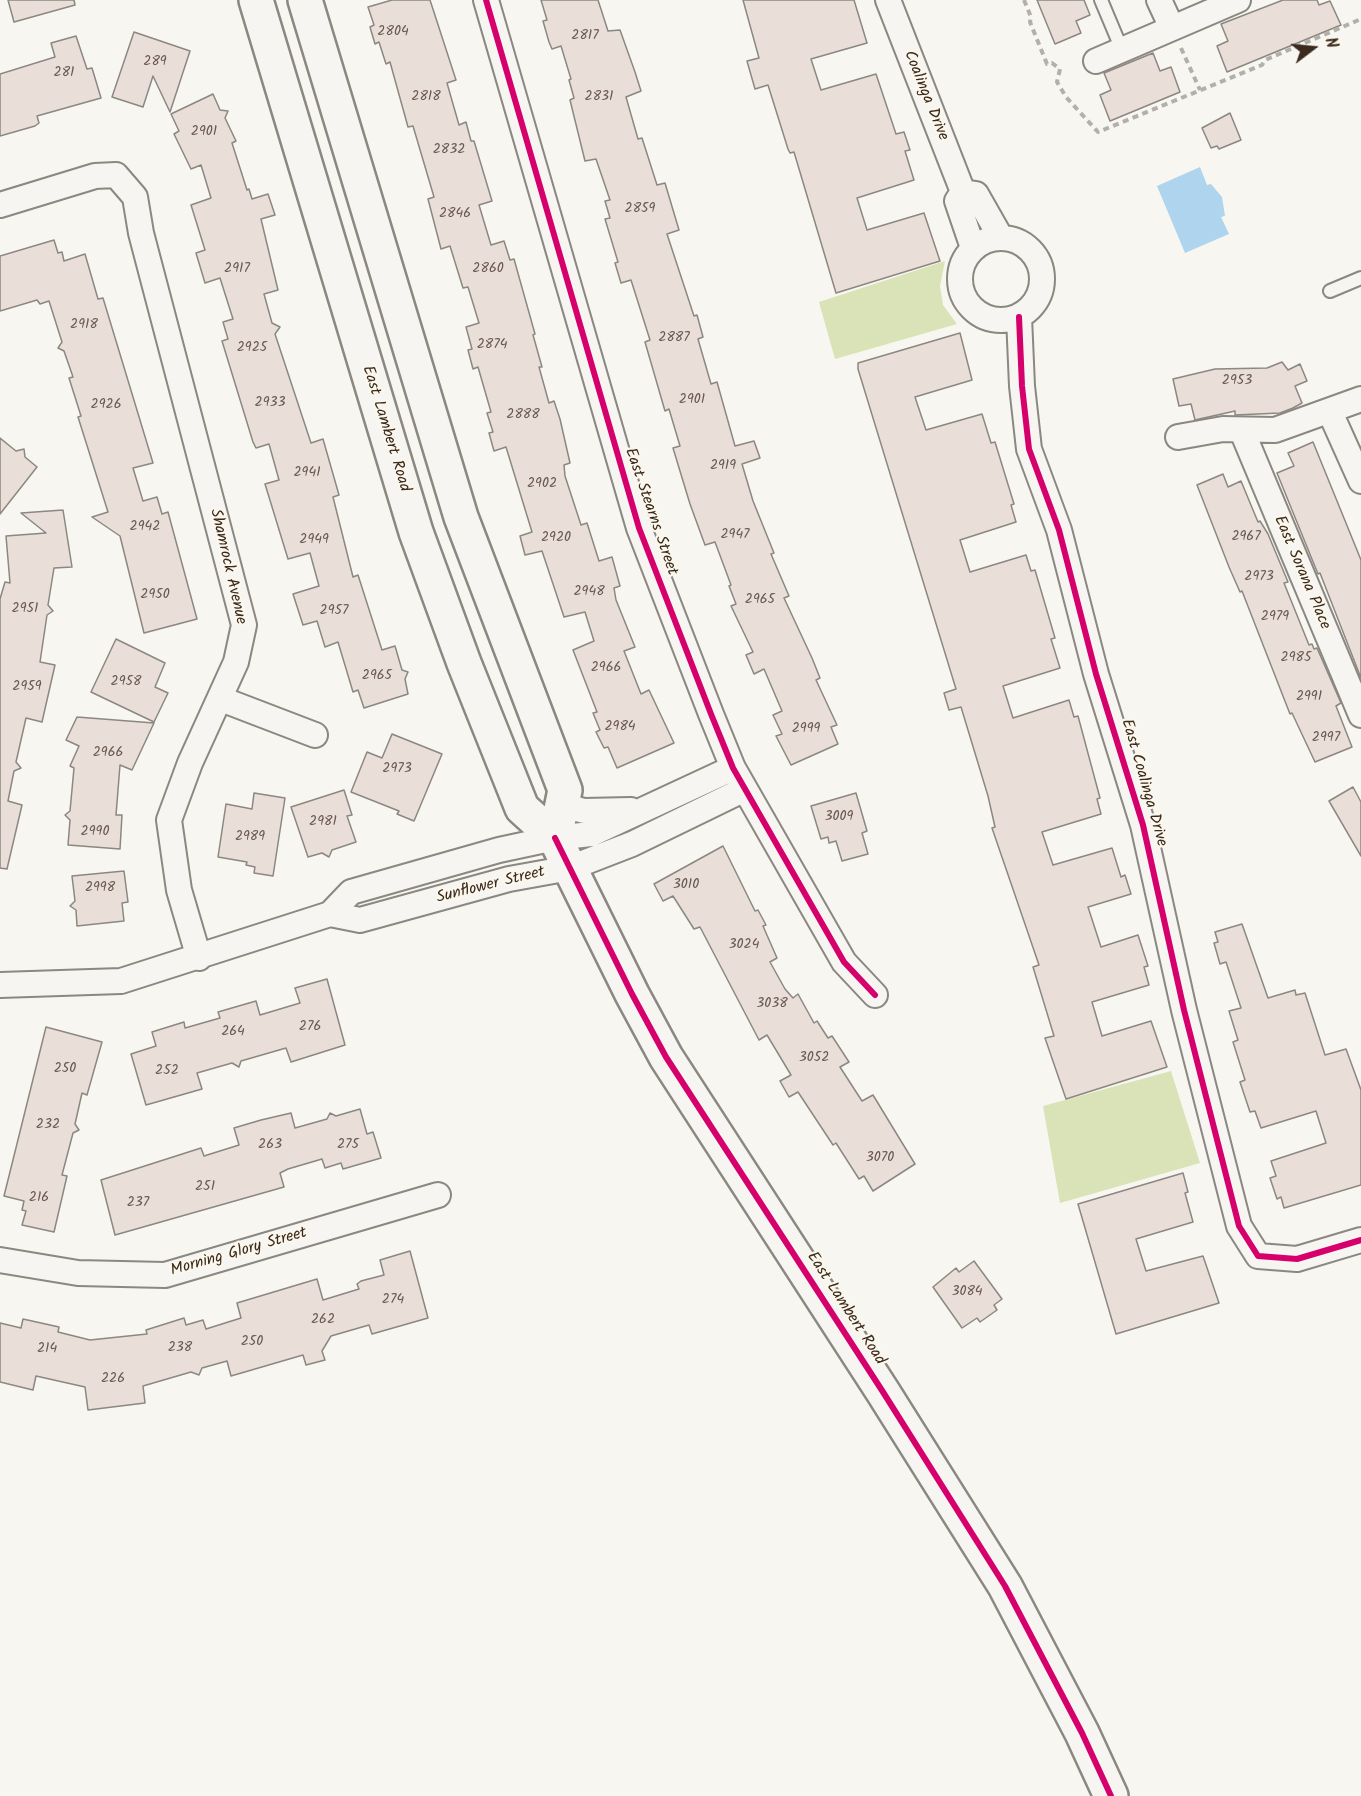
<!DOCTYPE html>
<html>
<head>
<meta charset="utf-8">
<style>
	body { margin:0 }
	#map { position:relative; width:1361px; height:1796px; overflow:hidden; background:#f8f6f0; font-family:Kalam,sans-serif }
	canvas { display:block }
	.north { position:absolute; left:1283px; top:18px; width:60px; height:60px; -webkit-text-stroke:4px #fbf7ec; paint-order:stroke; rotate:74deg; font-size:16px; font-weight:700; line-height:24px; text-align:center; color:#3b2a1e }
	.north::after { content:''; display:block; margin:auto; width:21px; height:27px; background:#3b2a1e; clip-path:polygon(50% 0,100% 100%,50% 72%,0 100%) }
</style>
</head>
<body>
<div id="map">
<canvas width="1361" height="1796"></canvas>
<div class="north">N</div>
</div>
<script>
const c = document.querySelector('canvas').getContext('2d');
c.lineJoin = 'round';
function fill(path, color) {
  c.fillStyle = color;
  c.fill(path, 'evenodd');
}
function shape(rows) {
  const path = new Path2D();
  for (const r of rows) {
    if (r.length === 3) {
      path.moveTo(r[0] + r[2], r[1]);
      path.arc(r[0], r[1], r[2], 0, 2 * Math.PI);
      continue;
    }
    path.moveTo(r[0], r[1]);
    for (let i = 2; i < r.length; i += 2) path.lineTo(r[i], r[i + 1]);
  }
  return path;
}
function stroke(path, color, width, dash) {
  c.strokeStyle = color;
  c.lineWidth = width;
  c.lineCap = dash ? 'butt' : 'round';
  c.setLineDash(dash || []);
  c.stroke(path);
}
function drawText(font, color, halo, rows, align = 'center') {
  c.font = font + ' Kalam,sans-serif';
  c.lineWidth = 4.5;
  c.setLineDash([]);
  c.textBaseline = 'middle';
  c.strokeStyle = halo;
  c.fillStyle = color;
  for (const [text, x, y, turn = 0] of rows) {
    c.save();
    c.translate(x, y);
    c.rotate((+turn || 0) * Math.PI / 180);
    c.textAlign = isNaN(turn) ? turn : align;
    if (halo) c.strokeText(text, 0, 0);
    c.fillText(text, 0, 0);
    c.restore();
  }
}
fill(shape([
	[945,261,940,286,943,305,957,324,835,359,819,302],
	[1171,1071,1200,1163,1060,1203,1043,1106]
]), '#d9e3b7');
fill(shape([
	[1200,167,1207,185,1211,184,1222,197,1225,216,1221,217,1229,234,1185,253,1157,186]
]), '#aed4ee');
const building = shape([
	[8,0,74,0,75,5,14,22,8,0],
	[392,0,430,0,456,80,447,83,459,125,466,122,471,141,474,141,492,201,479,205,491,245,504,241,510,260,514,259,535,334,533,335,542,367,539,367,549,403,554,401,560,419,570,463,564,465,565,476,581,525,587,523,599,561,612,557,620,586,614,588,616,600,635,647,624,651,641,694,649,690,674,743,617,768,608,747,604,748,596,732,600,730,593,713,597,712,573,650,594,641,585,612,564,617,542,551,525,555,520,536,532,532,506,447,494,451,489,433,493,432,487,413,491,412,478,367,473,369,468,350,472,349,466,327,479,323,468,287,463,288,450,246,441,249,428,199,434,197,413,126,408,127,390,62,386,64,379,42,375,44,370,27,374,25,368,7,392,0],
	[541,0,598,0,608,31,620,30,635,72,641,91,626,97,638,139,642,138,657,185,665,183,679,230,667,234,694,316,697,315,703,337,698,339,711,384,717,382,735,446,754,441,760,458,742,464,753,501,774,553,771,554,789,596,784,598,812,658,820,678,816,680,837,725,831,727,838,744,791,765,776,736,782,734,773,715,782,711,764,669,754,674,746,655,753,652,731,606,736,604,729,586,731,585,715,542,705,545,690,504,673,448,680,446,669,409,665,411,645,342,650,340,631,280,621,283,615,263,618,262,605,219,610,218,605,201,610,200,596,159,585,161,570,100,574,98,569,80,571,79,561,46,552,49,549,42,543,21,547,20,541,0],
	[743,0,854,0,867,43,811,59,821,90,876,74,896,134,904,132,910,150,905,151,914,180,857,198,867,230,924,213,940,261,836,293,794,152,790,153,788,149,768,85,755,89,747,61,759,58,743,0],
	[1037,0,1084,0,1090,15,1076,21,1081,33,1055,44,1037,0],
	[1283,0,1317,0,1319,5,1330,1,1341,25,1227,72,1217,46,1228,41,1221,24,1283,0],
	[134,32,190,51,170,112,153,76,143,107,112,97,134,32],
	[76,36,87,69,92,68,101,98,37,116,39,123,35,126,0,136,0,74,55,57,51,43,76,36],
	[1153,53,1160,71,1171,67,1180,92,1110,121,1100,95,1111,90,1104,73,1153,53],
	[213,94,220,110,228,111,225,118,236,141,232,143,247,190,249,189,252,199,268,194,275,215,261,219,278,290,264,294,272,323,280,327,275,334,311,443,323,439,339,495,333,497,353,577,358,575,382,650,395,646,402,670,408,672,405,679,408,694,364,708,358,690,353,692,338,642,325,647,317,621,303,625,293,594,319,586,310,553,288,559,265,484,279,480,269,444,256,448,253,442,222,341,228,339,223,322,233,319,220,278,205,283,196,253,205,250,191,205,211,198,201,165,191,169,174,134,179,131,171,114,213,94],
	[1230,113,1241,140,1219,149,1217,146,1211,148,1202,128,1230,113],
	[54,240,58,253,62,252,64,261,85,254,98,299,103,298,153,463,133,468,143,501,157,497,162,514,168,512,197,619,144,633,120,536,92,517,108,512,78,417,81,416,69,378,73,377,64,351,58,348,62,342,49,301,40,304,37,300,0,311,0,256,54,240],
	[960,333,972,380,915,397,926,430,982,414,991,443,995,442,1014,504,1011,505,1016,522,960,540,970,572,1026,555,1031,571,1035,570,1055,638,1051,639,1060,668,1003,686,1013,718,1069,700,1074,717,1078,716,1100,798,1097,799,1101,814,1042,832,1053,865,1112,848,1121,877,1125,875,1131,894,1088,907,1101,947,1138,935,1148,966,1144,967,1149,985,1092,1002,1102,1036,1151,1021,1167,1067,1066,1099,1045,1038,1054,1036,1033,967,1039,965,992,828,995,827,988,796,961,707,949,710,944,693,956,689,858,369,858,363,960,333],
	[1282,362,1288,370,1300,364,1307,381,1295,386,1302,403,1293,408,1280,413,1235,415,1235,411,1195,420,1191,404,1179,406,1173,379,1215,369,1267,368,1282,362],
	[0,438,16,451,24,449,25,457,37,467,0,514,0,438],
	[1313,442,1361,560,1361,678,1320,573,1318,574,1277,473,1294,466,1288,453,1313,442],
	[1223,474,1228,487,1241,481,1258,522,1260,521,1268,534,1288,582,1284,583,1309,645,1312,644,1314,649,1317,648,1341,703,1336,706,1352,747,1315,762,1292,713,1290,714,1242,591,1240,592,1229,567,1197,485,1223,474],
	[63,510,72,567,54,568,48,605,53,611,47,615,40,662,55,665,42,722,26,718,16,762,21,768,14,771,8,801,22,805,7,869,0,868,0,599,5,582,10,583,6,536,46,533,21,513,63,510],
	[116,639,165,663,155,687,168,693,154,722,91,692,116,639],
	[77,717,154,723,132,770,120,765,116,815,122,815,120,849,68,845,70,820,65,815,70,811,74,768,70,766,79,746,66,740,77,717],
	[392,734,442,754,414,821,397,814,399,811,351,792,367,752,382,758,392,734],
	[1353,787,1361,802,1361,856,1329,801,1353,787],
	[344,790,352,815,347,816,356,842,332,850,329,857,322,853,308,857,291,807,344,790],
	[254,793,285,798,273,876,254,873,255,867,246,865,247,862,218,857,226,804,252,809,254,793],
	[856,793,867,831,862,833,868,854,842,861,836,841,829,843,828,837,821,839,811,806,856,793],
	[723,846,755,911,758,910,766,925,763,926,777,958,770,962,785,989,793,998,798,994,814,1023,817,1021,828,1038,832,1036,849,1062,840,1067,862,1101,873,1095,915,1164,873,1191,864,1176,859,1179,836,1143,833,1145,798,1092,789,1097,780,1081,791,1075,767,1035,759,1040,700,927,694,929,673,896,663,901,654,884,723,846],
	[124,871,128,902,122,903,124,921,77,926,76,910,70,906,75,901,72,876,124,871],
	[1242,924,1268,998,1295,990,1296,995,1305,993,1325,1055,1346,1049,1361,1090,1361,1185,1284,1208,1281,1197,1277,1199,1270,1178,1276,1176,1271,1161,1326,1143,1316,1111,1261,1128,1255,1111,1250,1112,1240,1082,1245,1080,1233,1042,1238,1040,1229,1011,1241,1008,1226,962,1220,964,1214,943,1218,942,1215,932,1242,924],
	[327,979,345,1045,291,1062,286,1048,241,1061,239,1067,232,1063,197,1073,202,1089,146,1105,131,1054,156,1046,152,1032,184,1022,185,1028,220,1018,218,1012,256,1001,260,1015,300,1003,295,988,327,979],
	[46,1027,102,1042,87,1095,82,1093,75,1124,79,1130,73,1133,62,1175,67,1176,54,1232,22,1225,26,1211,22,1210,24,1201,4,1196,46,1027],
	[360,1109,367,1134,373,1132,381,1158,343,1169,341,1163,325,1168,322,1159,288,1169,280,1173,284,1187,115,1235,101,1180,201,1148,204,1156,239,1145,234,1128,261,1120,291,1113,295,1128,327,1119,330,1113,336,1116,360,1109],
	[1183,1173,1188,1192,1185,1193,1193,1222,1136,1239,1146,1271,1203,1256,1219,1303,1116,1334,1078,1204,1183,1173],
	[410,1251,428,1318,372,1334,369,1325,331,1336,322,1351,325,1360,306,1365,303,1355,231,1376,227,1361,202,1368,199,1375,191,1372,143,1386,145,1403,88,1410,85,1387,36,1376,33,1390,0,1382,0,1323,21,1328,23,1319,59,1327,58,1332,90,1340,147,1334,146,1330,184,1318,186,1325,203,1320,206,1329,241,1318,237,1303,317,1279,323,1300,359,1289,357,1284,361,1281,384,1275,380,1260,410,1251],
	[974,1261,1002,1299,994,1305,997,1310,980,1322,977,1318,962,1328,933,1287,956,1268,959,1272,974,1261]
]);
fill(building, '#eaded9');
stroke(building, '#8b8781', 1.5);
const lane = shape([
	[1101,0,1122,50],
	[1330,291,1361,278]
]);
const street = shape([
	[486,0,639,528,711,714,733,768,844,962,875,995],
	[888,0,963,192],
	[1159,0,1172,28],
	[1096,61,1238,0],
	[963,192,976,194,1001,238],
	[963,192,957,201,973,248],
	[0,205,95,176,116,175,135,197,141,233,244,625,236,662,190,763,169,820,179,890,199,958],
	[1001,279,41],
	[1019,317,1022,386,1029,449,1059,530,1096,674,1143,825,1184,1010,1239,1226,1258,1256,1297,1259,1361,1240],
	[1330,412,1361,481],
	[1242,431,1361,715],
	[1178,437,1223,429,1275,430,1361,399],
	[221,699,315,735],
	[562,805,584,811,631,810],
	[330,914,360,920,509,879,570,868,632,844,745,789],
	[0,985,121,981,330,914,351,892,499,850,555,838,591,834,733,768],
	[0,1260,78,1273,165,1275,438,1195]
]);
const secondary = shape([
	[256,0,416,532,464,663,522,808,555,838,632,994,666,1057,883,1392,1005,1586,1082,1733,1111,1796],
	[305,0,461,517,565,790,555,838]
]);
stroke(lane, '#8b8781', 16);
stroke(street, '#8b8781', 28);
stroke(secondary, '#8b8781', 38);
stroke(shape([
	[1024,0,1031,17,1030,22,1047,64,1052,63,1060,69,1057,82,1066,97,1098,132,1262,65,1265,60,1361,19],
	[1181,48,1200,90]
]), '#b3b0ac', 4, [6, 4.5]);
stroke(lane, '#f6f5f1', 12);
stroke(street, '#f6f5f1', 24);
stroke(secondary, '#f6f5f1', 33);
stroke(shape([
	[486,0,639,528,711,714,733,768,844,962,875,995],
	[1019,317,1022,386,1029,449,1059,530,1096,674,1143,825,1184,1010,1239,1226,1258,1256,1297,1259,1361,1240],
	[555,838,632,994,666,1057,883,1392,1005,1586,1082,1733,1111,1796]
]), '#d6006c', 6);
drawText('14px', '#68584e', null, [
	["2804",393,33],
	["2817",585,37],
	["289",155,63],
	["281",64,74],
	["2818",426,98],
	["2831",599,98],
	["2901",204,133],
	["2832",449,151],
	["2859",640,210],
	["2846",455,215],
	["2917",237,270],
	["2860",488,270],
	["2918",84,326],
	["2887",674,339],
	["2874",492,346],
	["2925",252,349],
	["2953",1237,382],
	["2901",692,401],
	["2933",270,404],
	["2926",106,406],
	["2888",523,416],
	["2919",723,467],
	["2941",307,474],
	["2902",542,485],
	["2942",145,528],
	["2947",735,536],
	["2967",1246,538],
	["2920",556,539],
	["2949",314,541],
	["2973",1259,578],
	["2948",589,593],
	["2950",155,596],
	["2965",760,601],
	["2951",25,610],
	["2957",334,612],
	["2979",1275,618],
	["2985",1296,659],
	["2966",606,669],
	["2965",377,677],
	["2958",126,683],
	["2959",27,688],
	["2991",1309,698],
	["2984",620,728],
	["2999",806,730],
	["2997",1326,739],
	["2966",108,754],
	["2973",397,770],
	["3009",839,818],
	["2981",323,823],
	["2990",95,833],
	["2989",250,838],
	["3010",686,886],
	["2998",100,889],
	["3024",744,946],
	["3038",772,1005],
	["276",310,1028],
	["264",233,1033],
	["3052",814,1059],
	["250",65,1070],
	["252",167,1072],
	["232",48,1126],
	["263",270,1146],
	["275",348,1146],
	["3070",880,1159],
	["251",205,1188],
	["216",39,1199],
	["237",138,1204],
	["3084",967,1293],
	["274",393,1301],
	["262",323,1321],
	["250",252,1343],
	["238",180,1349],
	["214",47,1350],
	["226",113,1380]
]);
drawText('16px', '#3b2a1e', '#fbf7ec', [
	["Coalinga Drive",925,96,68],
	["East Lambert Road",385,429,73],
	["East Stearns Street",650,512,71],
	["Shamrock Avenue",227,567,77],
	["East Sorana Place",1301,573,67],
	["East Coalinga Drive",1143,783,74],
	["Sunflower Street",491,886,-14],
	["Morning Glory Street",239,1253,-16],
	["East Lambert Road",845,1309,57]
]);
</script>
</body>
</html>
